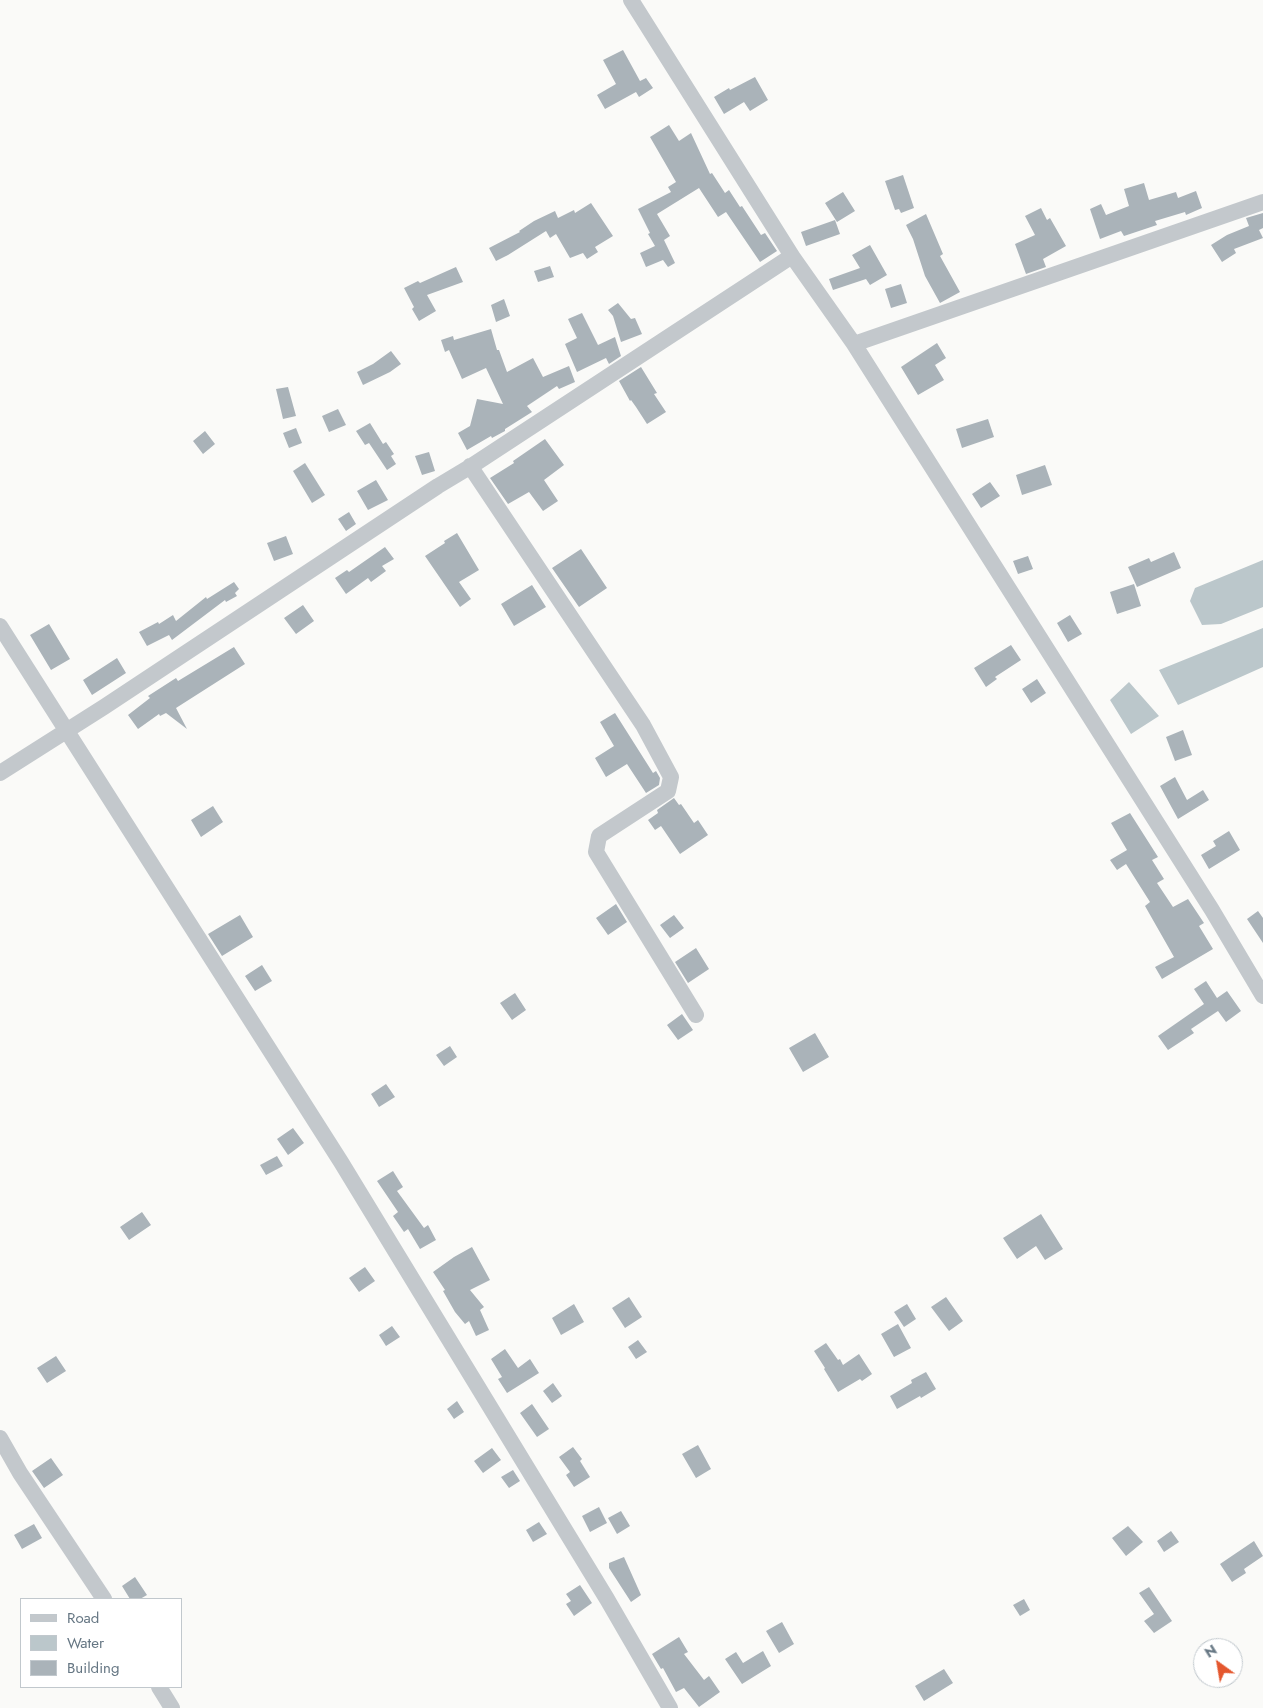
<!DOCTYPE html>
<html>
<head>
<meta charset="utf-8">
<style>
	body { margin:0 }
	#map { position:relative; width:1263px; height:1708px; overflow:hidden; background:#fafaf8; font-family:Jost,sans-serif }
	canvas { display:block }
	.legend { position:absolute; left:20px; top:1598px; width:162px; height:90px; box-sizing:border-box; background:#fff; border:1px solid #c1c8cd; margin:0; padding:6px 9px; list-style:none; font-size:15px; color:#657683 }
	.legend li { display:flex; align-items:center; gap:10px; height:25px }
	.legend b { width:25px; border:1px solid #c1c8cd }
	.north { position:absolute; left:1193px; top:1638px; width:50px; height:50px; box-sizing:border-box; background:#fff; border:1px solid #c1c8cd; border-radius:50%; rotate:328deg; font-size:14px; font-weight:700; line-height:20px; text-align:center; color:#657683 }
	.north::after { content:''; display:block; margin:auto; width:18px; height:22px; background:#e4572e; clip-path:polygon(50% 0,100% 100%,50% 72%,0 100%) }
</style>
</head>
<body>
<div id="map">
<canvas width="1263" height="1708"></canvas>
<ul class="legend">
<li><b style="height:6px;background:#c3c8cc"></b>Road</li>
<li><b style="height:14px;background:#bbc7cb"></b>Water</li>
<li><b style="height:14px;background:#aab3b9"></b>Building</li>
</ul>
<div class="north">N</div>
</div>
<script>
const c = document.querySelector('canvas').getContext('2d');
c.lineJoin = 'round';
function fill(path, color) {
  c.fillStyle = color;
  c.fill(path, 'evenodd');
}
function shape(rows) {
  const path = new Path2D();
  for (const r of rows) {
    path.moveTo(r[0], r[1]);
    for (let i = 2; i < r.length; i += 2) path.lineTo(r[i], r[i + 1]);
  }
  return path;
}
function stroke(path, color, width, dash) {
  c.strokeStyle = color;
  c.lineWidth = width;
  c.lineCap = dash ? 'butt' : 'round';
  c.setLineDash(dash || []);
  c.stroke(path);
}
fill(shape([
	[1263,560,1263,607,1221,624,1202,625,1190,601,1195,588],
	[1263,628,1263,667,1178,705,1159,670],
	[1129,682,1159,716,1131,734,1110,700]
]), '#bbc7cb');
fill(shape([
	[623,50,640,81,646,78,653,88,639,97,636,92,605,109,597,95,616,84,603,60],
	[755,77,768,100,750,111,744,102,724,114,714,97,729,88,730,90],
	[669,125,679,141,691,133,710,174,712,173,725,193,729,190,740,207,742,206,761,235,765,233,777,251,760,262,726,212,718,217,699,188,657,214,670,236,664,240,675,263,668,267,663,260,646,267,640,253,655,246,648,234,650,233,638,209,671,192,668,187,676,182,650,137],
	[903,175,914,208,901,213,899,209,895,210,885,181],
	[1144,183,1149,200,1176,192,1178,198,1196,191,1202,208,1186,215,1185,212,1155,221,1157,225,1124,236,1121,231,1100,239,1090,209,1101,204,1106,215,1129,206,1124,189],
	[843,192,855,211,837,222,825,203],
	[591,203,613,236,595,247,598,252,587,259,583,253,570,258,556,234,550,238,546,231,508,255,496,261,489,248,520,232,519,231,534,221,555,211,558,218,574,210,575,213],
	[1041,208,1047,220,1050,218,1066,246,1043,259,1046,267,1026,274,1015,244,1035,235,1025,216],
	[1263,213,1263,228,1259,230,1263,238,1234,249,1236,253,1222,262,1211,245,1227,235,1249,226,1246,218],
	[926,214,943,254,940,256,960,292,940,303,925,276,913,239,906,225],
	[835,220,840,234,806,246,801,232],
	[870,245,887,275,870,285,866,279,833,290,829,279,860,268,852,255],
	[550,266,554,277,538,282,534,271],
	[456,267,463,282,427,295,436,311,419,321,412,309,414,307,404,288,418,281,420,283],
	[901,284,907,303,891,308,885,289],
	[504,299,510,316,496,322,491,305],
	[618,303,631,319,635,318,642,334,621,342,613,316,608,310],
	[582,313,598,345,615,337,621,356,609,364,606,358,577,372,565,344,577,338,568,319],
	[491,329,497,350,499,350,507,372,533,358,543,377,569,366,575,382,559,389,557,386,527,406,532,412,505,429,505,431,492,438,491,436,467,450,458,433,470,426,477,399,503,404,486,368,462,379,449,350,445,352,441,340,453,336,454,340],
	[937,343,946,358,935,365,944,380,918,395,901,367],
	[391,351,401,364,390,372,363,385,357,372,373,364],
	[641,367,657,393,654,394,666,412,647,424,636,407,631,400,630,401,619,381],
	[288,387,296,416,283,419,276,389],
	[338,409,346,425,329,432,322,416],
	[988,419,994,437,962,448,956,429],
	[370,423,383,444,386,442,394,454,391,456,396,464,387,470,369,443,365,445,356,431],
	[296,428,302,443,289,448,283,433],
	[205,431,215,444,203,454,193,441],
	[545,439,564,465,544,480,558,501,543,511,529,492,508,504,490,478,514,463,513,461],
	[429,452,435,471,422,475,415,456],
	[305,463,325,495,312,503,293,471],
	[1045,465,1052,485,1022,495,1016,475],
	[376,480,388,500,368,510,357,491],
	[990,482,1000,496,981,508,972,494],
	[349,512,356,524,346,531,338,519],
	[457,533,479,570,459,582,471,599,460,607,425,556,445,543,444,541],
	[286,536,293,554,274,561,267,543],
	[385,547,394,559,382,566,386,571,371,582,368,578,346,594,335,578,347,570,349,572],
	[581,549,607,588,579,607,552,568],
	[1174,552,1181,568,1137,587,1128,567,1149,558,1151,562],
	[1028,556,1033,569,1018,574,1013,561],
	[234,582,239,589,235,593,237,596,226,602,225,600,172,640,169,635,147,646,139,632,158,622,159,624,173,615,176,621,206,597,207,599],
	[1134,584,1141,606,1117,614,1110,592],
	[532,585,546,607,514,626,501,604],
	[303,605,314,621,296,634,284,618],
	[1070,615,1082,634,1068,642,1057,623],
	[49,624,70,659,51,670,30,635],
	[1011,645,1021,660,995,677,997,679,986,687,974,668],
	[234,647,245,664,176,708,187,729,166,713,160,716,159,714,138,729,128,715,150,698,148,696,176,678,178,681],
	[117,658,126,673,92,695,83,680],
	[1037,679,1046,693,1031,703,1022,689],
	[615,713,653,773,656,771,660,778,659,785,646,793,627,764,606,777,595,758,614,746,600,722],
	[1183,730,1192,755,1175,761,1166,737],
	[1175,777,1187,800,1203,790,1209,800,1178,819,1160,786],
	[674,798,679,805,681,804,694,823,698,820,708,835,680,854,661,826,655,830,648,820,658,813,657,810],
	[213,806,223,822,201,837,191,820],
	[1130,813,1158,857,1152,860,1164,879,1157,883,1173,907,1188,899,1204,923,1199,926,1213,949,1162,979,1155,967,1174,957,1145,906,1150,902,1126,864,1117,870,1110,860,1127,850,1111,823],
	[1229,831,1240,850,1209,869,1201,855,1216,846,1213,841],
	[616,904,627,922,608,935,596,918],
	[1258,911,1263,918,1263,943,1247,919],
	[240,915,253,937,222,956,208,934],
	[674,915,684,928,670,938,660,925],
	[696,948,709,969,688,983,675,962],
	[262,965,272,981,255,991,245,976],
	[1206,981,1217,998,1227,991,1241,1011,1226,1022,1218,1011,1191,1029,1194,1033,1168,1050,1158,1036,1204,1004,1194,989],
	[515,993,526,1010,512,1020,500,1003],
	[682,1014,693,1030,678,1040,667,1025],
	[815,1033,829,1057,803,1072,789,1048],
	[450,1046,457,1057,444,1066,436,1055],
	[386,1084,395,1097,379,1107,371,1094],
	[293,1128,304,1143,288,1155,277,1139],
	[277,1156,283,1166,266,1175,260,1165],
	[393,1171,403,1187,397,1191,424,1228,428,1225,436,1240,420,1249,408,1229,404,1232,393,1216,398,1212,377,1181],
	[142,1212,151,1225,129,1240,120,1227],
	[1041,1214,1063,1249,1045,1260,1036,1246,1017,1259,1003,1238],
	[472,1247,490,1280,470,1290,484,1307,480,1310,489,1330,476,1336,469,1321,465,1324,455,1312,443,1291,445,1290,433,1272,454,1257],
	[365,1267,375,1281,359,1292,349,1278],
	[629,1297,642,1317,625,1328,612,1308],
	[946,1297,963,1321,949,1331,931,1307],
	[574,1304,584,1322,561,1335,552,1318],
	[907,1304,916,1319,904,1327,894,1312],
	[898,1324,911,1348,894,1357,881,1334],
	[392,1326,400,1337,386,1346,379,1335],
	[638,1340,647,1352,636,1359,628,1347],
	[826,1343,838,1360,840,1359,843,1365,859,1354,872,1374,862,1381,860,1379,838,1392,824,1369,825,1368,814,1351],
	[505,1349,518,1368,530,1359,539,1373,507,1393,498,1379,502,1377,491,1359],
	[56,1356,66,1371,47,1383,37,1368],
	[926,1372,936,1389,921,1398,920,1396,897,1409,890,1396,912,1383,911,1380],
	[553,1383,562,1396,552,1403,543,1391],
	[457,1401,464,1412,454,1419,447,1409],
	[532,1404,549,1429,537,1437,520,1413],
	[698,1445,711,1469,696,1478,682,1454],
	[573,1447,582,1459,580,1461,590,1477,574,1487,566,1475,570,1472,559,1457],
	[492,1448,501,1460,483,1473,474,1461],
	[51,1458,63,1475,44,1488,32,1471],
	[513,1470,520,1481,509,1488,501,1477],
	[599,1507,607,1523,590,1532,582,1516],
	[621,1511,630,1526,617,1534,608,1518],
	[539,1522,547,1534,533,1542,526,1530],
	[34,1524,42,1538,22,1549,14,1535],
	[1128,1526,1143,1542,1126,1556,1112,1538],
	[1171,1531,1179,1542,1164,1552,1157,1541],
	[1254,1541,1263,1556,1244,1569,1246,1573,1232,1582,1220,1564],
	[624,1557,641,1595,631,1602,609,1568,609,1563],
	[135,1577,147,1595,140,1599,130,1599,122,1586],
	[580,1585,592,1603,574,1616,566,1604,571,1601,566,1594],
	[1149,1587,1172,1621,1154,1633,1144,1621,1154,1614,1139,1593],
	[1024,1599,1030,1610,1020,1616,1013,1605],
	[782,1622,794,1644,779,1653,766,1631],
	[679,1637,688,1652,684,1654,704,1680,709,1676,720,1692,699,1707,684,1688,676,1692,663,1668,661,1669,652,1654],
	[763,1651,771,1666,742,1684,725,1659,736,1652,743,1663],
	[944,1669,953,1683,924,1701,915,1686]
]), '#aab3b9');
stroke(shape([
	[631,0,792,256,854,344,1212,910,1263,996],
	[854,344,1263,202],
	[470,466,643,725,671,777,668,791,599,836,596,852,696,1015],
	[0,626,341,1162,607,1599,670,1708],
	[0,773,104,707,438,486,473,465,792,256],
	[0,1438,20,1473,104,1599],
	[159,1687,172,1708]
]), '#c3c8cc', 16);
</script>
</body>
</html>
